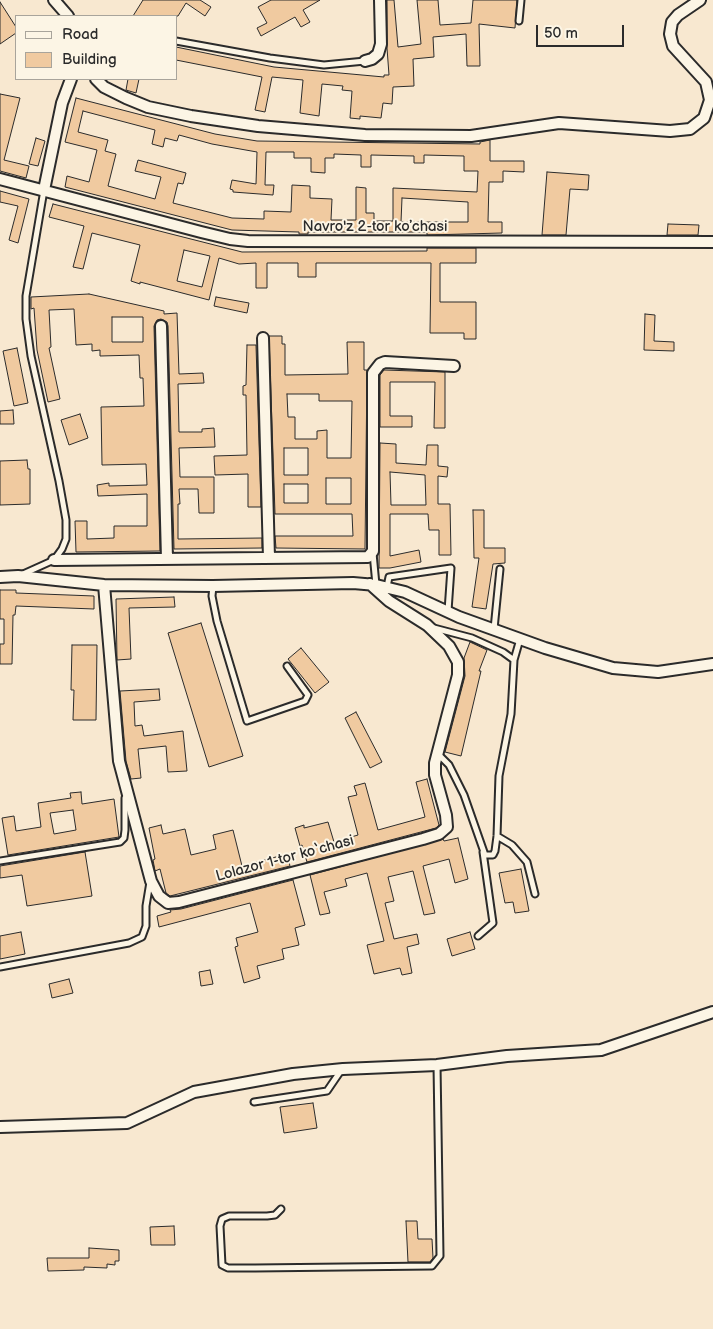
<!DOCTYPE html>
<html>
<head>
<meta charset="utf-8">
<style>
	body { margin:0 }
	#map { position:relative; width:713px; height:1329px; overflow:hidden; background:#f8e8d0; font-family:"Balsamiq Sans",sans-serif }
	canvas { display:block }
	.legend { position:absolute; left:15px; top:15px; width:162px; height:65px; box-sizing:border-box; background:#fcf5e5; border:1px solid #a8a49b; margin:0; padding:6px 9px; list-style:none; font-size:15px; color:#2b2b2b }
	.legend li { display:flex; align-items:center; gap:10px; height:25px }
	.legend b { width:25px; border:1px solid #a8a49b }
	.scale { position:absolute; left:536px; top:25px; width:88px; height:22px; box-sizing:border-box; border:2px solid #2b2b2b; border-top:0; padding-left:6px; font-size:15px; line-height:18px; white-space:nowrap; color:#2b2b2b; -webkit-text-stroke:4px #fcf5e5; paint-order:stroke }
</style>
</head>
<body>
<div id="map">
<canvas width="713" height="1329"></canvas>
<ul class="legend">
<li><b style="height:6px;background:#fcf5e5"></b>Road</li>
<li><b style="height:14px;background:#f0caa0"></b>Building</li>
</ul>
<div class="scale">50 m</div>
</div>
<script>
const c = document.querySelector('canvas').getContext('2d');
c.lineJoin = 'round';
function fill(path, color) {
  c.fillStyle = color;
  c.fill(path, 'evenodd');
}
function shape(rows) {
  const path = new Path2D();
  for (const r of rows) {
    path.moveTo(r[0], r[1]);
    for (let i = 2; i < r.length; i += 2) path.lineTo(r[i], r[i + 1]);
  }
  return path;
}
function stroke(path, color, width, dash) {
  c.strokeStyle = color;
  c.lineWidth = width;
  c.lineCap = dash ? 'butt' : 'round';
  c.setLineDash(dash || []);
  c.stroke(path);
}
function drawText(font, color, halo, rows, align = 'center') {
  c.font = font + ' "Balsamiq Sans",sans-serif';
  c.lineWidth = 4;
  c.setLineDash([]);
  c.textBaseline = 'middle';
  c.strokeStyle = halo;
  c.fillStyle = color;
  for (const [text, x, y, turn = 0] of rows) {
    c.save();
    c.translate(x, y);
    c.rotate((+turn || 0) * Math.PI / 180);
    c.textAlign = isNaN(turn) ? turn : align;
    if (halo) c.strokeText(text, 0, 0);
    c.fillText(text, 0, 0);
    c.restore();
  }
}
const building = shape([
	[143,0,200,0,211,7,205,16,186,3,178,16,133,16,143,0],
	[271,0,320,0,303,10,310,22,301,27,295,17,261,36,257,28,267,23,258,7,271,0],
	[387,0,394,0,398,47,421,44,417,0,438,0,440,25,471,23,473,0,517,0,515,28,479,24,480,66,467,66,466,34,433,37,434,57,413,59,414,86,393,87,392,104,383,103,381,118,360,116,360,119,350,118,352,91,342,90,343,86,322,84,319,116,300,113,303,80,272,77,265,112,255,110,262,77,176,60,176,47,274,67,384,77,384,75,389,75,387,48,387,0],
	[0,2,16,27,16,33,0,44,0,2],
	[128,79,139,79,136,93,126,90,128,79],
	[0,94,20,98,4,160,29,166,26,178,0,171,0,94],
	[76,98,215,134,257,141,480,144,480,142,490,140,490,161,524,161,524,172,503,171,503,182,489,182,488,222,502,222,502,233,427,235,427,232,308,232,308,234,299,234,299,232,232,230,65,187,67,176,89,182,97,150,65,142,76,98],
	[83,111,155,130,152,144,163,147,165,138,177,141,179,135,212,144,257,152,256,184,232,180,230,189,233,190,233,192,273,195,274,185,265,185,266,152,294,152,294,158,311,158,311,172,325,173,325,158,334,158,334,154,361,155,361,167,371,167,371,155,414,156,414,163,424,163,424,155,464,156,464,171,478,171,477,192,393,188,393,221,374,221,374,213,366,213,366,188,356,187,356,220,331,220,332,199,310,198,310,186,292,185,291,212,264,211,264,219,232,218,173,203,178,183,183,184,186,173,138,160,135,171,161,177,155,199,108,186,116,154,105,151,108,140,78,132,83,111],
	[402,198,468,202,468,222,401,222,402,198],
	[36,138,45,141,38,166,29,164,36,138],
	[547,172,589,175,588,190,570,189,566,235,542,235,547,172],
	[0,191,29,199,18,243,9,240,18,206,0,202,0,191],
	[53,204,242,252,427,251,427,248,476,248,476,263,440,263,440,302,476,302,476,339,464,339,464,333,430,333,431,263,316,263,316,277,298,277,298,263,267,263,267,288,256,288,256,263,239,264,219,258,209,300,140,282,140,284,131,281,140,245,92,233,83,269,73,267,84,226,49,217,53,204],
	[184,250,210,256,202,287,177,281,184,250],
	[668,224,699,225,698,235,667,235,668,224],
	[89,294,164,311,164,314,177,313,179,374,203,373,204,383,178,384,179,432,202,432,202,429,214,428,215,447,179,448,180,477,214,477,214,513,199,513,198,489,179,489,180,504,178,504,178,539,262,538,262,548,174,549,168,326,167,322,161,319,157,320,154,326,160,551,76,552,75,521,87,521,87,539,114,538,114,526,147,526,147,494,98,496,97,485,109,483,109,486,147,485,146,464,102,465,101,407,144,406,143,378,140,378,139,355,100,356,100,350,92,351,92,344,76,345,74,309,49,310,51,347,49,348,60,399,48,402,37,350,34,308,31,309,31,297,89,294],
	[112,317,143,317,143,342,112,342,112,317],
	[216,297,249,303,247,313,214,306,216,297],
	[645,314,655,315,654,341,674,342,674,351,644,350,645,314],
	[269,336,282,336,282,344,285,344,285,375,348,374,347,342,364,342,364,370,367,370,365,549,276,548,275,536,353,536,352,514,275,514,269,336],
	[287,394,319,394,319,401,352,401,351,458,327,458,327,430,317,431,317,439,295,439,295,417,288,417,287,394],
	[284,448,308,448,308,475,284,475,284,448],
	[326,478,351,478,351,504,326,504,326,478],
	[284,484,308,484,308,503,284,503,284,484],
	[247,345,256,345,261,507,248,507,248,474,215,475,214,456,247,455,246,395,243,395,243,386,246,385,247,345],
	[17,348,28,403,14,406,3,351,17,348],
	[384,370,445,372,445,428,434,428,435,382,390,382,390,416,412,416,412,427,380,427,380,375,384,370],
	[13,410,14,424,0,424,0,411,13,410],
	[80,414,88,438,69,445,61,420,80,414],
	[380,443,396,444,396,463,426,465,427,445,438,445,438,466,448,467,447,477,438,476,438,504,450,504,451,555,439,555,439,530,429,530,428,514,390,514,390,556,419,550,421,562,390,568,379,568,380,443],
	[390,472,425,475,426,505,391,505,390,472],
	[27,460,28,469,30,469,30,504,0,505,0,461,27,460],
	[473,510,484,510,484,548,505,548,505,563,493,564,486,609,472,607,479,558,474,558,473,510],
	[0,590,16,590,16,593,94,596,94,609,16,606,15,615,13,615,12,664,0,664,0,644,4,644,4,619,0,619,0,590],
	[174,597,175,607,129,608,131,659,117,660,116,599,174,597],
	[201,623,243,756,209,767,168,633,201,623],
	[470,642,487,650,479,671,481,671,461,756,445,752,465,676,464,658,470,642],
	[72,645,97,645,96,720,73,720,74,690,71,690,72,645],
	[301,648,329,682,315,693,288,659,301,648],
	[159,689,160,700,134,702,135,726,142,725,144,736,183,731,187,771,168,772,166,746,138,749,141,778,131,779,126,761,120,691,159,689],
	[356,712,382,762,370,768,345,718,356,712],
	[427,779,439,825,436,828,307,862,302,845,300,846,295,828,304,825,304,828,328,822,334,842,358,835,348,797,357,795,354,786,365,783,378,830,425,817,416,782,427,779],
	[81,792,82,804,114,799,119,837,8,855,2,818,14,816,16,831,41,827,38,803,71,798,70,793,81,792],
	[73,810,76,830,54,834,50,813,73,810],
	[161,825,163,834,185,829,191,855,216,849,213,835,233,830,242,866,287,854,290,866,170,896,166,893,160,869,155,871,153,860,155,859,149,828,161,825],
	[458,838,468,879,455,883,449,859,423,866,435,913,424,915,413,871,388,877,394,901,385,903,394,939,417,934,419,944,407,947,412,973,402,975,400,968,374,974,367,945,384,941,367,873,345,879,347,886,324,892,330,913,320,915,310,875,443,839,444,841,458,838],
	[85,852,92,896,27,906,22,875,0,878,0,866,85,852],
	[521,869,529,911,515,913,513,902,505,903,499,873,521,869],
	[293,880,305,925,295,928,299,945,282,949,284,959,257,966,260,978,244,983,235,947,238,946,236,938,258,932,250,903,159,927,157,916,171,912,170,910,181,909,293,880],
	[21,932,25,954,0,959,0,936,21,932],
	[470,932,475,949,452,956,447,939,470,932],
	[210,970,213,984,201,986,199,972,210,970],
	[69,979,73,993,52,998,49,984,69,979],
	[313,1103,317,1128,284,1133,280,1107,313,1103],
	[406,1221,417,1221,418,1239,432,1239,433,1258,430,1262,408,1262,406,1221],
	[174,1226,175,1245,151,1245,150,1227,174,1226],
	[89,1248,119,1250,119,1261,115,1261,115,1265,107,1264,107,1268,84,1267,84,1270,48,1271,47,1258,89,1258,89,1248]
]);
fill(building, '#f0caa0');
stroke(building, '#2b2b2b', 1);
const service = shape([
	[519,21,521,0],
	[176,41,270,58,324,65,365,61],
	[373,553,376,585],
	[23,574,54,560,62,549,66,539,66,520,59,481,31,356,26,319,26,296,44,190],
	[213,586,212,596,217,621,247,721,305,701,308,695,287,666],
	[387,587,389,577,451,568,448,611],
	[434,628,472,638,503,652,514,660],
	[494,629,500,569],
	[438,754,449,765,464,795,485,855,493,855,495,851,497,836,499,776,511,714,514,660,520,639],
	[497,836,512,845,527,862,535,894],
	[0,861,120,842,124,838,125,830,125,798],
	[478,936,493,923,483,852],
	[0,967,129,943,142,937,146,926,146,906,150,882],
	[254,1102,327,1091,342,1069],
	[281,1209,275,1215,267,1216,229,1216,222,1219,220,1226,222,1265,228,1268,255,1268,432,1266,440,1256,437,1065]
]);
const minor = shape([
	[54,0,68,16],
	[365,61,372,59,378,54,381,44,380,0],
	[96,79,104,87,126,98,148,107,191,116,258,126,365,135,471,136,559,123,670,131,690,129,704,118,710,100,706,82,673,46,670,34,672,22,678,15,700,0],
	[0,179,201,232,230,239,248,241,713,242],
	[44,190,62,103,71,79],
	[161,326,167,559],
	[263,338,269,558],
	[54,560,368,557,373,551,373,373,380,364,385,362,454,366],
	[0,577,18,576,104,585,213,586,353,583,376,585,405,592,459,617,545,648,613,668,658,672,713,664],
	[104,585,119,761,151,881,159,896,168,903,179,902,423,839,439,834,447,827,446,815,435,775,435,763,458,675,458,662,449,646,427,625,389,601,370,584],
	[0,1127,127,1123,194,1092,293,1074,343,1069,437,1065,507,1056,601,1050,713,1012]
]);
stroke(service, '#2b2b2b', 9);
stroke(minor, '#2b2b2b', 14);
stroke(service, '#fcf5e5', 5);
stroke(minor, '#fcf5e5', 10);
drawText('15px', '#2b2b2b', '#fcf5e5', [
	["Navro'z 2-tor koʼchasi",375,227],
	["Lolazor 1-tor ko‘chasi",285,859,-15]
]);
</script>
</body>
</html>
